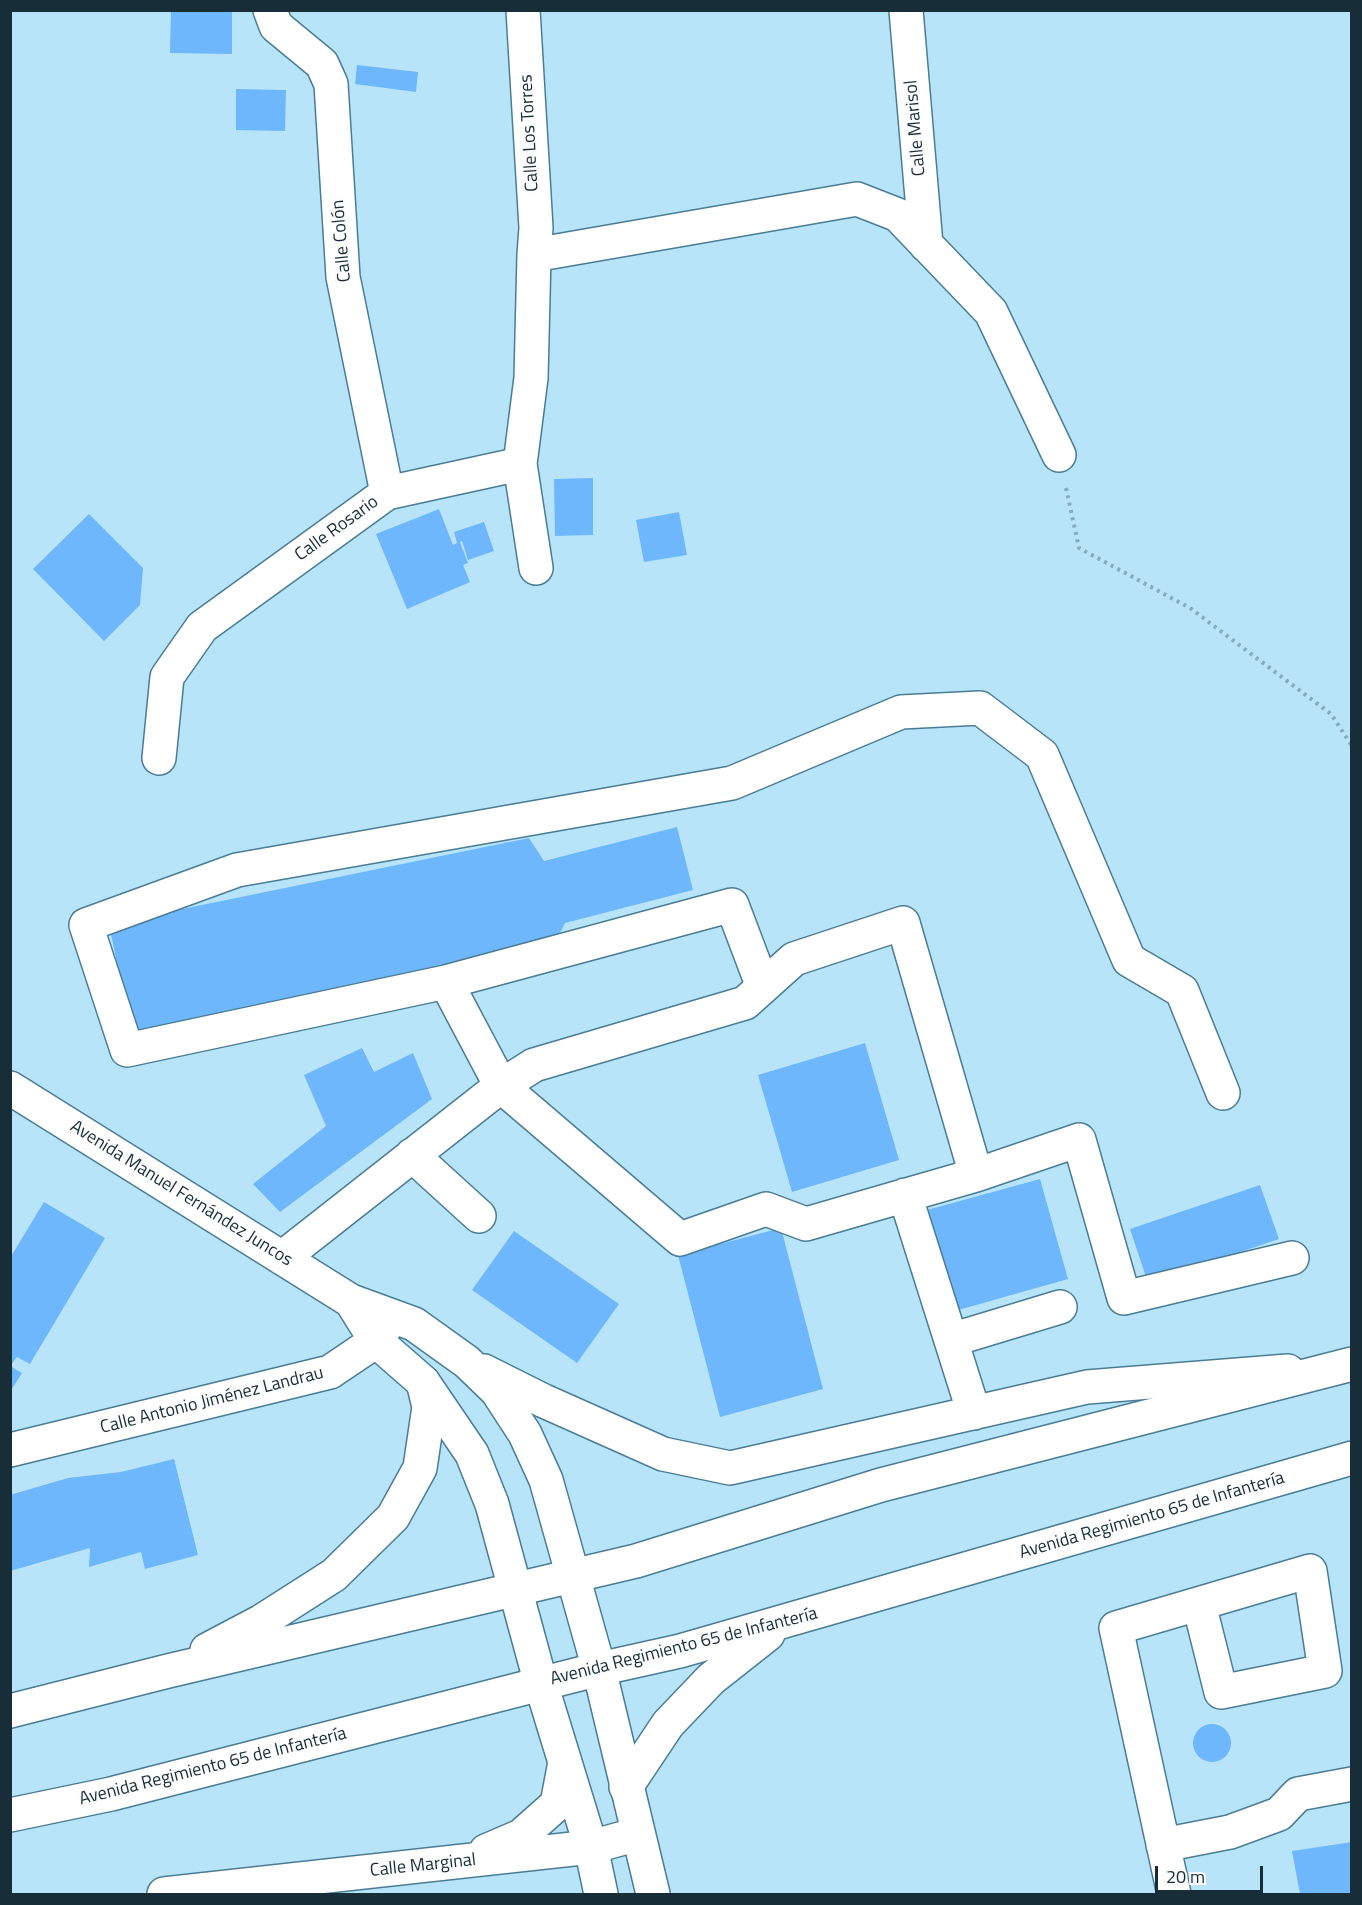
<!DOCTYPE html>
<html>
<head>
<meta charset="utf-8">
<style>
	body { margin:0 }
	#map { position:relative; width:1362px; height:1905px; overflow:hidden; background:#b8e4f9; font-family:"Titillium Web",sans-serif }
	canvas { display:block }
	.frame { position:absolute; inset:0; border:12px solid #172e38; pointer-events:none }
	.scale { position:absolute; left:1155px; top:1866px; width:108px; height:27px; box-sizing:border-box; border:3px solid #172e38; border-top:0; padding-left:8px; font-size:18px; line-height:21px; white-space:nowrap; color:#172e38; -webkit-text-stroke:4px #fdfdfd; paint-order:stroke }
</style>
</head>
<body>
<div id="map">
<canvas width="1362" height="1905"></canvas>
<div class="frame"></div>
<div class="scale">20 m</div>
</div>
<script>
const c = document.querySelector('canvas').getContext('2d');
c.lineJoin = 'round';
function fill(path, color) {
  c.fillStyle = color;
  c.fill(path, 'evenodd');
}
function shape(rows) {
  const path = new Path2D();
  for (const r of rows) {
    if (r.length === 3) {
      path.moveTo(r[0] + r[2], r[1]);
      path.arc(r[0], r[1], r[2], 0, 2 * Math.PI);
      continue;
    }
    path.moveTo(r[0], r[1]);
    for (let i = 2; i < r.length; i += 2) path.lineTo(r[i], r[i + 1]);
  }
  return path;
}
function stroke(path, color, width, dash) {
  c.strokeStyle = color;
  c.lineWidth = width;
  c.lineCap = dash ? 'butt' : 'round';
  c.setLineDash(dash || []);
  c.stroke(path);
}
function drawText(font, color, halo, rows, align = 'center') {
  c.font = font + ' "Titillium Web",sans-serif';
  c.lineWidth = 4.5;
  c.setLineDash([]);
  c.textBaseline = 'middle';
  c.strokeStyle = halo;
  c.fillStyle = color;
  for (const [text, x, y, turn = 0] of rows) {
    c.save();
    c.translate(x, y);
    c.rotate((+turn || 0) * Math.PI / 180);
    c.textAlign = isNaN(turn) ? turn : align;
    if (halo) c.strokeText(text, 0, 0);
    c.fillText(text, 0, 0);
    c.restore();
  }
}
fill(shape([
	[171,10,232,10,232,54,170,53],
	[357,65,418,72,416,92,355,84],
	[236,89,286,90,285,131,236,130],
	[593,478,593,535,555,536,554,479],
	[439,509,453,545,457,543,454,532,484,522,494,551,468,560,462,541,460,542,468,563,463,565,470,582,407,609,376,534],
	[679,512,687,555,644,562,636,520],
	[89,514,143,568,140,605,104,641,33,569],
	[677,827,693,890,565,923,553,947,131,1033,109,924,529,838,544,861],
	[865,1043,899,1160,792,1192,758,1075],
	[362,1048,374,1072,413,1053,432,1099,280,1212,253,1184,326,1126,304,1075],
	[1040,1179,1068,1279,955,1311,927,1210],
	[1260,1185,1279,1239,1148,1283,1130,1229],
	[44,1202,105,1238,30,1364,17,1357,10,1366,10,1258],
	[781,1228,823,1389,720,1417,678,1255],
	[514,1231,619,1304,577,1363,472,1290],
	[10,1366,22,1373,10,1392],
	[174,1459,198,1555,145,1569,141,1552,89,1567,90,1548,10,1571,10,1495,68,1478,121,1472],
	[1212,1743,19],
	[1352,1842,1352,1894,1300,1894,1292,1851]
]), '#6fb7fc');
const minor = shape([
	[270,10,276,26,322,64,331,84,343,277,387,493],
	[523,10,536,228,534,255],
	[906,10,926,245],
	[536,568,520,464,531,378,534,255,857,199,898,215,991,312,1059,455],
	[159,758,167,677,202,627,387,493,520,464],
	[763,987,732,905,446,982,127,1050,86,925,237,870,732,783,901,712,980,708,1042,755,1129,960,1182,991,1223,1093],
	[10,1088,351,1301,414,1324,467,1362,497,1391,525,1434,546,1480,599,1669,653,1894],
	[412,1155,479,1216],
	[976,1175,1079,1140,1124,1298,1292,1258],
	[905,1195,974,1413],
	[282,1258,501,1086,534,1065,745,1003,794,959,903,923,976,1175,806,1224,766,1209,680,1239,501,1086,446,982],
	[351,1301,376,1341,423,1382,472,1454,492,1504,541,1684,591,1847,601,1894],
	[951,1340,1060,1307],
	[484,1371,544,1401,663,1454,730,1468,1087,1387,1288,1371],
	[10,1450,330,1372,376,1341,388,1323],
	[1163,1845,1230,1832,1279,1814,1298,1794,1352,1784],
	[486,1851,521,1836,557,1804,565,1762],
	[164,1894,591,1847,638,1834],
	[1174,1894,1116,1628,1310,1571,1325,1671,1221,1692,1199,1604]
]);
const major = shape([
	[207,1650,262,1621,334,1575,393,1517,420,1468,429,1407,423,1382],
	[10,1711,168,1671,636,1561,881,1485,1352,1364],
	[626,1787,668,1724,711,1679,768,1634],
	[10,1815,111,1794,599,1669,680,1651,1352,1458]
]);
stroke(minor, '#497d95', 36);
stroke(major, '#497d95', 36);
stroke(shape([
	[1066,488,1079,548,1190,608,1331,714,1352,746]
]), '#85abbc', 4, [3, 4.5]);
stroke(minor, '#fff', 33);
stroke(major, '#fff', 33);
drawText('18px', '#172e38', '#fdfdfd', [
	["Calle Marisol",916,128,-95],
	["Calle Los Torres",530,133,-93],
	["Calle Colón",342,241,-95],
	["Calle Rosario",337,529,-36],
	["Avenida Manuel Fernández Juncos",181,1194,32],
	["Calle Antonio Jiménez Landrau",212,1401,-14],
	["Avenida Regimiento 65 de Infantería",1152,1516,-16],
	["Avenida Regimiento 65 de Infantería",684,1647,-14],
	["Avenida Regimiento 65 de Infantería",213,1767,-14],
	["Calle Marginal",423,1866,-6]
]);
</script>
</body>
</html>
